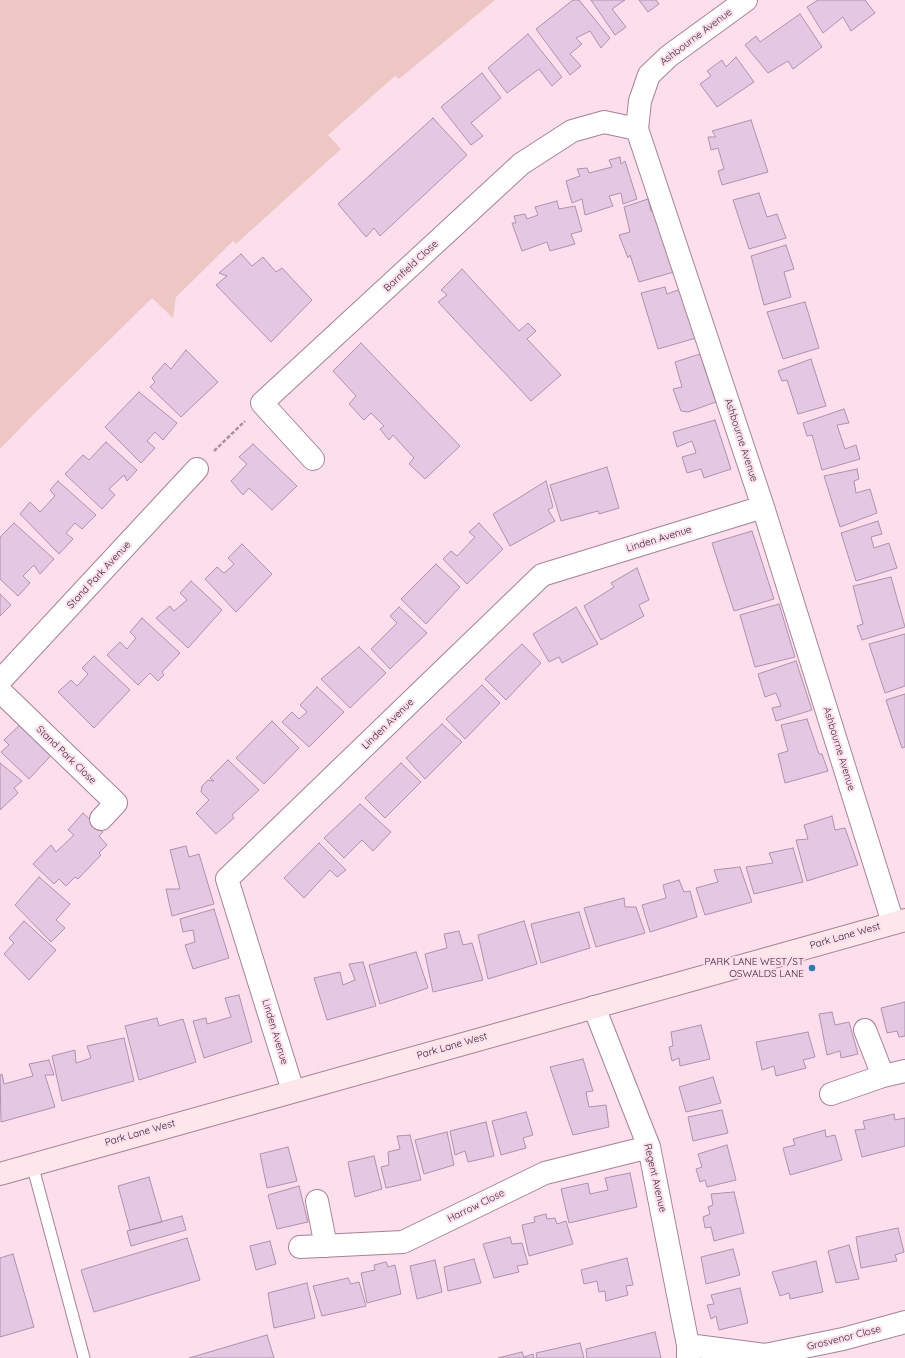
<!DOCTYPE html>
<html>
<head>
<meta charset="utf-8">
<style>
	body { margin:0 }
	canvas { display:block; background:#fcdeed }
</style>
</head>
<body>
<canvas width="905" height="1358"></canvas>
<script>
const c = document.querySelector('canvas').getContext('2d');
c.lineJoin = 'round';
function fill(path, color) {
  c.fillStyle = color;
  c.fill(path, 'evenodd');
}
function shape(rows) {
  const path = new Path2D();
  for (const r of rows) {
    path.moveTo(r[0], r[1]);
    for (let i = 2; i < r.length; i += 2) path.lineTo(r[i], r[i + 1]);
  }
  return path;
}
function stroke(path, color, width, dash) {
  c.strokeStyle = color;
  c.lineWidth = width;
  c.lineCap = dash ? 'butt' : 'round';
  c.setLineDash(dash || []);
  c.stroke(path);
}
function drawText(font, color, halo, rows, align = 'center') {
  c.font = font + ' Quicksand,sans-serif';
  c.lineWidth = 4;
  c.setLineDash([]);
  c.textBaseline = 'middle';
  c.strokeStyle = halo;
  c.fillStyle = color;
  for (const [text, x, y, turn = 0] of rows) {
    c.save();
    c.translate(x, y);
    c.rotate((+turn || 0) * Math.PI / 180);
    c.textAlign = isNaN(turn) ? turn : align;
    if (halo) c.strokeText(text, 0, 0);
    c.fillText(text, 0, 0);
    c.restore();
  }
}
fill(shape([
	[0,0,495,0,399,79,395,76,328,135,341,149,236,244,233,241,176,297,173,318,152,298,34,414,0,449]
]), '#edc7c3');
const building = shape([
	[573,0,579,0,610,38,601,48,590,31,576,38,582,44,570,54,581,66,570,75,536,29,573,0],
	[591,0,625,0,612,9,626,27,615,35,591,0],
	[639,0,656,0,659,4,648,12,639,0],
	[818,0,865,0,875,13,851,31,843,17,823,33,807,7,818,0],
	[800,14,822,47,793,69,788,61,768,73,745,45,756,36,760,42,800,14],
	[528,34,562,77,552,86,539,69,507,93,488,68,528,34],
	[736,57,754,82,717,107,700,84,711,76,707,71,722,60,726,67,736,57],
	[482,73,501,98,471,123,483,136,471,145,441,107,482,73],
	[433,118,467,155,380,236,374,228,366,237,338,204,433,118],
	[751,120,768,172,722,185,718,171,724,169,718,148,711,150,708,137,716,137,712,131,751,120],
	[620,157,621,164,625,161,637,199,623,204,621,193,609,196,613,206,585,215,582,199,572,203,566,181,580,176,577,169,587,168,589,173,612,167,609,160,620,157],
	[759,193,767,217,777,214,786,238,749,249,733,200,759,193],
	[648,199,651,211,654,211,674,272,639,282,630,255,628,258,619,235,630,232,624,207,648,199],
	[557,201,559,209,575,206,582,231,571,234,575,244,550,251,547,242,522,251,512,223,516,223,514,216,525,214,527,219,538,215,535,207,557,201],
	[786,245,794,269,784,272,791,297,764,305,751,256,786,245],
	[241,254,252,266,263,257,276,272,282,268,312,300,271,342,216,285,227,276,219,273,241,254],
	[462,269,519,331,528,323,536,331,527,339,561,375,531,401,438,302,447,295,441,290,462,269],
	[665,287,667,294,681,289,696,338,658,349,641,293,665,287],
	[805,302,819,348,783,359,767,312,805,302],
	[361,343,460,446,425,479,409,464,414,458,393,435,389,440,380,429,384,426,371,413,364,420,349,404,356,396,333,371,361,343],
	[186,350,218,382,181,417,150,387,155,382,152,378,165,363,171,369,186,350],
	[700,354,716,402,688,412,681,411,673,389,682,387,675,362,700,354],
	[811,359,826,406,798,414,787,380,782,381,778,371,811,359],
	[139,392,177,423,163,440,155,432,147,441,155,448,141,463,105,427,139,392],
	[844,409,849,423,837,425,845,449,856,445,860,459,822,470,812,435,807,436,803,423,844,409],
	[715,420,731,469,704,478,701,469,687,473,682,457,696,453,692,441,677,447,673,432,715,420],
	[106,442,137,470,127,481,124,475,109,489,115,495,102,509,65,474,83,455,89,460,106,442],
	[253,444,297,486,272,510,249,488,243,495,231,481,247,464,239,457,253,444],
	[607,467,619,508,599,514,598,511,561,521,550,485,607,467],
	[857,469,859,479,854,481,856,493,870,489,877,513,840,527,824,476,857,469],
	[58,481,96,515,82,529,75,523,66,533,73,539,59,554,20,514,30,502,40,512,55,496,50,490,58,481],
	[546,481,553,507,548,510,555,521,510,546,493,514,546,481],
	[878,521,882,534,871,537,874,548,889,543,897,568,856,581,841,533,878,521],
	[14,523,54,559,40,574,34,565,23,576,30,583,18,596,0,579,0,537,14,523],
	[479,523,503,549,467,584,443,559,451,551,457,556,475,537,469,532,479,523],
	[752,531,774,599,734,611,712,543,752,531],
	[242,544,272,574,236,612,205,579,217,567,224,573,230,568,234,564,228,558,242,544],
	[436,564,460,587,426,624,401,599,436,564],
	[637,568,649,600,639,605,644,616,601,640,584,606,614,587,611,583,637,568],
	[891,577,905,627,862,640,857,626,863,624,853,586,891,577],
	[191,581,222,610,188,648,156,618,170,606,174,611,187,600,180,593,191,581],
	[0,594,11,605,0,616,0,594],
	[779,604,795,657,755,667,740,615,779,604],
	[399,607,427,633,390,669,371,649,397,623,390,616,399,607],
	[576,607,598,644,562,663,559,657,549,662,533,634,576,607],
	[142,618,180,653,162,672,164,675,158,681,150,673,138,685,107,655,120,642,127,649,136,638,130,632,142,618],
	[905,634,905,686,885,693,869,644,905,634],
	[522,644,541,663,506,700,485,679,522,644],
	[359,647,386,673,350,708,321,679,359,647],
	[94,656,130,690,94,728,58,692,71,680,77,686,88,674,82,668,94,656],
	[796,661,812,710,776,721,772,708,781,706,776,693,765,697,758,674,796,661],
	[482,685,500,703,465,739,446,719,482,685],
	[317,687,344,712,309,747,282,722,292,712,299,719,307,712,300,705,317,687],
	[905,694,905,747,902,748,886,700,905,694],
	[26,719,57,749,29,779,1,752,9,745,4,740,26,719],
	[807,719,819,754,822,754,828,771,785,783,778,754,788,751,781,725,807,719],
	[272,721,299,748,264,784,236,758,272,721],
	[442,724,462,742,425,779,406,758,442,724],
	[228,760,259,790,232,815,234,818,216,834,196,813,209,800,201,792,202,786,208,780,214,781,210,778,228,760],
	[0,763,22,781,14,788,18,793,0,810,0,763],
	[401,763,421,782,385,818,365,798,401,763],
	[360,804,391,832,373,851,362,840,344,858,324,838,360,804],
	[83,813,103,832,99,836,107,845,99,853,101,855,78,879,75,877,66,886,59,879,54,884,33,864,51,845,56,852,74,835,68,830,83,813],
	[832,816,835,830,845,828,858,865,807,881,796,840,808,839,804,825,832,816],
	[319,843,346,870,337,877,330,870,304,898,284,878,319,843],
	[186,846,189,857,199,854,214,904,172,916,166,889,180,889,170,850,186,846],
	[793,848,803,882,754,894,746,867,773,863,769,853,793,848],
	[740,867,752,902,705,915,696,888,718,882,714,870,740,867],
	[39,877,70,904,56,920,65,928,51,942,15,905,39,877],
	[679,880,684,892,690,891,697,917,650,932,642,905,666,898,663,885,679,880],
	[624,898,625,907,636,907,645,933,596,947,584,908,624,898],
	[214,909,229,958,193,969,185,945,195,942,193,930,183,932,180,919,214,909],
	[579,912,590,948,541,963,531,924,579,912],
	[24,921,56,950,29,980,4,954,14,943,9,938,24,921],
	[524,921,537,964,488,979,478,935,524,921],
	[459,931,463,945,472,943,483,980,433,992,425,954,447,948,444,934,459,931],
	[416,952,428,988,380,1004,369,965,416,952],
	[363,962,376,1006,327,1020,314,978,340,972,343,985,355,980,349,964,363,962],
	[239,995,252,1042,204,1058,193,1021,206,1018,207,1024,231,1017,225,998,239,995],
	[905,1002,905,1036,899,1037,897,1031,887,1033,881,1008,905,1002],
	[832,1012,835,1025,849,1022,858,1054,841,1058,840,1051,827,1055,819,1014,832,1012],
	[157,1018,159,1026,183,1019,196,1062,139,1080,125,1026,157,1018],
	[701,1025,710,1059,680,1066,679,1058,672,1061,669,1047,673,1046,671,1032,701,1025],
	[808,1032,815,1057,803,1060,806,1068,776,1076,774,1066,762,1070,756,1042,808,1032],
	[124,1038,134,1081,62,1101,52,1056,75,1050,76,1063,91,1058,87,1046,124,1038],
	[583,1059,593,1091,586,1092,589,1107,606,1105,609,1127,573,1135,550,1067,583,1059],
	[49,1060,54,1075,45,1075,55,1107,1,1122,0,1075,2,1074,4,1084,33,1076,29,1064,49,1060],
	[713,1077,721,1103,686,1112,679,1087,713,1077],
	[722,1110,728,1133,693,1141,688,1117,722,1110],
	[526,1112,533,1135,523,1138,526,1148,501,1155,492,1121,526,1112],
	[894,1114,895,1120,905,1118,905,1146,862,1157,855,1130,865,1129,863,1121,894,1114],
	[486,1122,494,1156,468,1162,465,1151,455,1155,450,1131,486,1122],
	[825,1130,826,1137,835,1135,842,1160,790,1175,783,1148,795,1145,793,1139,825,1130],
	[447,1132,454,1165,424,1174,415,1140,447,1132],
	[410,1135,421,1180,386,1188,381,1167,389,1165,388,1152,400,1149,397,1136,410,1135],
	[727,1145,736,1180,707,1187,705,1180,700,1182,696,1169,702,1167,698,1154,727,1145],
	[288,1147,297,1181,267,1188,260,1154,288,1147],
	[374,1156,382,1189,355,1197,348,1162,374,1156],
	[630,1173,637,1207,569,1223,561,1189,588,1183,590,1194,608,1190,605,1178,630,1173],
	[149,1177,162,1222,130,1230,118,1186,149,1177],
	[299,1186,308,1222,277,1229,268,1195,299,1186],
	[734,1192,744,1233,714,1241,711,1227,705,1228,703,1217,710,1214,708,1207,713,1205,711,1194,734,1192],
	[546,1214,547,1219,555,1218,557,1224,566,1221,573,1244,529,1256,522,1225,535,1222,534,1217,546,1214],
	[182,1216,186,1230,131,1246,127,1231,182,1216],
	[898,1228,904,1252,895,1255,897,1261,861,1268,856,1237,898,1228],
	[510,1237,512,1244,522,1243,528,1264,517,1266,519,1272,494,1278,483,1244,510,1237],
	[187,1238,200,1280,94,1312,81,1270,187,1238],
	[270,1241,276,1264,256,1270,250,1246,270,1241],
	[849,1245,859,1279,836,1283,828,1251,849,1245],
	[733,1249,740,1275,706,1284,701,1257,733,1249],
	[13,1254,34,1327,0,1337,0,1258,13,1254],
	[627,1258,633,1285,626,1286,628,1295,606,1301,605,1291,599,1292,597,1281,584,1284,581,1270,627,1258],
	[474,1259,481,1283,448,1291,444,1267,474,1259],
	[435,1260,442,1292,417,1299,410,1266,435,1260],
	[816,1261,823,1292,790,1299,789,1293,780,1296,772,1272,816,1261],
	[386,1262,388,1267,395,1265,401,1294,367,1303,361,1273,375,1270,374,1265,386,1262],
	[348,1278,351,1284,359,1282,366,1306,322,1316,313,1286,348,1278],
	[307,1283,315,1318,274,1328,268,1293,307,1283],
	[740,1288,748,1323,719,1330,716,1316,711,1319,707,1305,714,1304,711,1295,740,1288],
	[655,1332,661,1358,587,1358,586,1349,655,1332],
	[267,1335,274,1358,189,1358,267,1335],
	[580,1343,584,1358,537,1358,536,1353,580,1343],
	[522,1352,524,1357,533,1354,534,1358,498,1358,522,1352]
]);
fill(building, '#e3c7e3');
stroke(building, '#ad92ad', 1);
const lane = shape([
	[32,1164,84,1358]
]);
const street = shape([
	[746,0,669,56,649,75,640,101,637,129,763,507,893,923],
	[313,459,262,403,521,164,572,131,604,122,637,129],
	[0,681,197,469],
	[0,691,116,803,101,819],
	[594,1007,649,1147,688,1345,688,1358],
	[865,1030,883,1076],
	[293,1091,227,879,542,575,763,507],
	[831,1094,883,1076,905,1071],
	[317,1201,326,1246],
	[300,1247,403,1242,545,1173,649,1147],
	[688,1345,765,1355,843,1339,905,1322]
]);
const secondary = shape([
	[0,1174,905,920]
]);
stroke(lane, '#a58395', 13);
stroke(street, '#a58395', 24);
stroke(secondary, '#a58395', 24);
stroke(shape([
	[214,451,245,421]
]), '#a7909c', 2.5, [4, 2]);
stroke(lane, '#fff', 11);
stroke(street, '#fff', 22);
stroke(secondary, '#fde7eb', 22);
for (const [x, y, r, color] of [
	[812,968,4,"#3479ae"]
]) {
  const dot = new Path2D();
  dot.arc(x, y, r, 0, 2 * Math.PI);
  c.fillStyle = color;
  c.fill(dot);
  stroke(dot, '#fcdeed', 1.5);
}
drawText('10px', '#35272e', '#fcdeed', [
	["Ashbourne Avenue",696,37,-37],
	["Barnfield Close",411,266,-43],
	["Ashbourne Avenue",741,440,72],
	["Linden Avenue",659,539,-17],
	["Stand Park Avenue",99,575,-47],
	["Linden Avenue",388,724,-44],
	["Ashbourne Avenue",839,749,73],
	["Stand Park Close",66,755,44],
	["Park Lane West",845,936,-16],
	["Linden Avenue",275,1032,73],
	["Park Lane West",452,1046,-16],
	["Park Lane West",140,1133,-16],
	["Regent Avenue",655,1178,77],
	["Harrow Close",476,1206,-26],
	["Grosvenor Close",844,1338,-14]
]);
drawText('10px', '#35272e', '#fcdeed', [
	["PARK LANE WEST/ST",804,962],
	["OSWALDS LANE",804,974]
], 'right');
</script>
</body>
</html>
